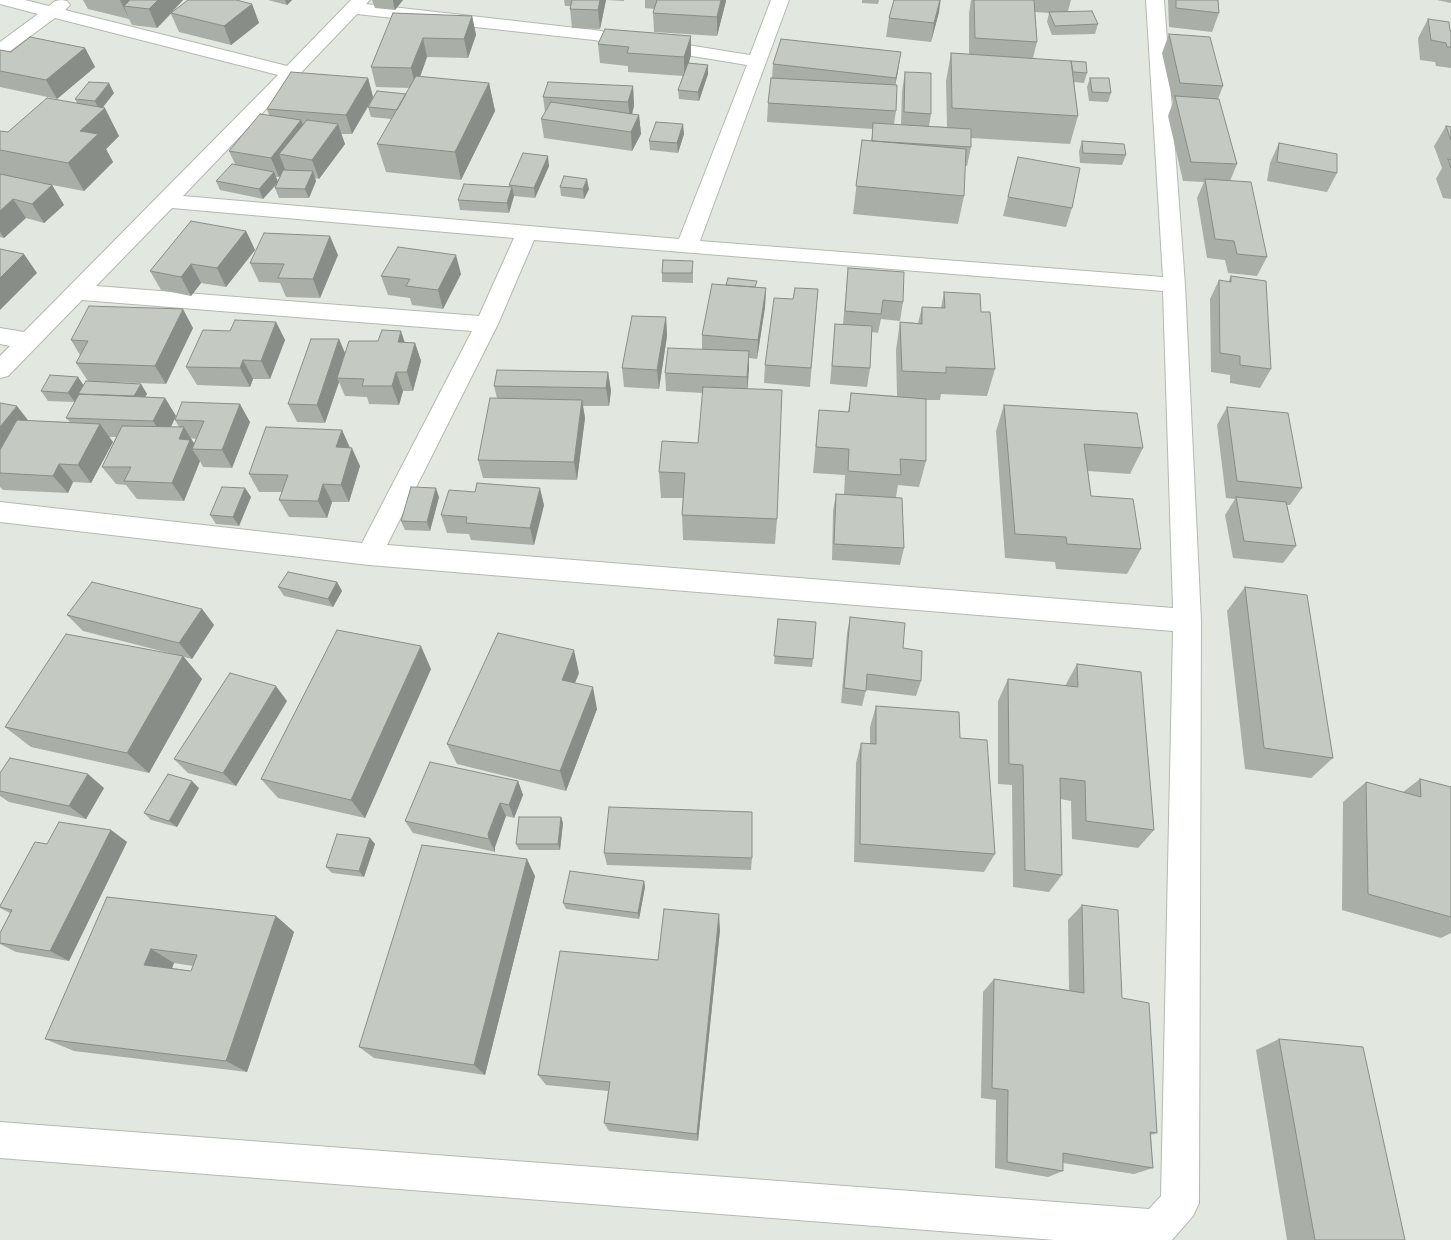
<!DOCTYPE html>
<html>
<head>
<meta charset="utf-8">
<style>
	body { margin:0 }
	canvas { display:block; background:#e2e8e0 }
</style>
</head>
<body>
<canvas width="1451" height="1240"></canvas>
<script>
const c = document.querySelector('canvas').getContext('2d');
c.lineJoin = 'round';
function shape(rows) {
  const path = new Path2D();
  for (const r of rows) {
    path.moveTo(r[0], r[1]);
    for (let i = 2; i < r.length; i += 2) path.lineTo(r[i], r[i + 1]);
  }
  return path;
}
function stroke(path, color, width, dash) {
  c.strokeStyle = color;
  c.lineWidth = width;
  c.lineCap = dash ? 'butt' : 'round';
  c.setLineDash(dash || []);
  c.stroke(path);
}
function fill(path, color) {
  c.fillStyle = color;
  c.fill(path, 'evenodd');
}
const street = shape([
	[0,0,25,0,49,6,55,1,62,0,67,1,70,5,65,10,287,66,351,0,370,0,366,4,594,30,750,55,771,0,789,0,700,241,1163,277,1146,0,1164,0,1185,285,1201,621,1199,1203,1193,1216,1172,1240,1055,1240,0,1158,0,1122,1149,1209,1161,1196,1173,631,369,565,0,522,0,502,362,543,472,331,82,300,8,376,0,378,0,356,10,346,0,344,0,328,24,332,278,75,55,18,6,54,0,55,0,42,38,14,0,4,0,0],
	[357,14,594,40,747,65,679,239,183,196,357,14],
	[172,208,514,238,479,316,96,286,172,208],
	[534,240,1163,291,1173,608,387,545,498,324,534,240]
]);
stroke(street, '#b3b9b1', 2);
fill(street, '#fff');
fill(shape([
	[83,0,183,0,172,12,252,4,259,23,231,45,179,32,171,14,157,28,132,25,129,19,88,9],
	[268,0,292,0,287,5],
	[372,0,403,0,395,10,375,8],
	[564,0,624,0,624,1,606,0,600,29,572,28,570,9,570,6,565,6],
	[645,0,726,0,726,1,717,36,654,32,653,13,654,9,645,8],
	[862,0,879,0,878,4,862,3],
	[894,0,941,0,939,12,931,42,886,37,889,18],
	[971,0,1071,0,1068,11,1098,24,1095,34,1052,35,1047,22,1049,13,1035,12,1037,42,1033,58,1087,73,1084,83,1074,82,1078,116,1070,144,971,138,971,147,967,166,965,166,964,196,958,224,853,214,862,140,871,141,873,129,767,122,768,103,772,78,773,64,898,71,895,85,896,111,894,124,901,125,902,91,905,72,931,114,929,126,947,127,946,81,951,53,969,54,969,13],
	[1168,0,1218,0,1219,13,1212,32,1169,27],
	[1437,0,1451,0,1451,3],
	[393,13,472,16,476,35,468,58,427,57,420,77,489,83,495,111,461,180,386,172,377,144,392,119,371,117,368,107,352,134,341,134,345,144,319,179,315,178,316,181,309,198,279,198,275,188,277,184,263,199,220,190,216,181,235,164,229,151,269,115,267,109,368,78,373,97,406,94,410,88,376,87,371,67],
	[282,173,278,181,276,177,279,177],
	[1428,19,1451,31,1451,68,1436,66,1435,62,1420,60,1418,38],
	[605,29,691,55,689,63,708,65,708,74,699,101,679,99,678,90,683,76,628,72,628,66,600,63,598,44],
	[1169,34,1223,86,1218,99,1237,164,1230,181,1267,257,1257,276,1228,273,1225,260,1207,258,1197,198,1204,182,1183,181,1168,116,1173,102,1162,53],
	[85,48,95,67,57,99,0,87,0,50,11,52],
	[1090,78,1111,93,1108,102,1089,101,1087,87],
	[633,86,634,106,632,114,639,115,641,134,632,151,544,138,541,119,545,112,543,97],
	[114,93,103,107,119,136,106,149,113,162,84,191,36,182,52,185,64,205,44,223,26,218,4,238,0,237,0,131,8,132,77,103,75,99],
	[1446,126,1451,127,1451,199,1443,198,1436,179,1442,168,1434,146],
	[684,134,678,153,650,150,649,141],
	[1082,141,1126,155,1122,165,1080,163,1079,151],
	[1279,143,1337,173,1327,192,1267,181,1270,163],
	[1018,157,1072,208,1066,227,1003,216],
	[549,166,535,198,514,196,509,213,460,210,458,200,509,186,509,185],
	[560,187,589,189,584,199,561,196],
	[246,231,255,250,226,287,201,283,191,296,161,290,150,271],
	[338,255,320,298,286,297,280,283,259,282,250,263],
	[848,268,903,302,900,321,881,319,878,333,872,332,870,368,867,387,830,384,835,324,843,324],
	[693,271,693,283,662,282,662,273],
	[461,274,443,309,412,305,410,298,388,295,381,276],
	[1231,276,1271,369,1260,388,1230,383,1230,375,1211,372,1210,299,1219,280,1228,282],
	[726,285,766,288,765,307,757,359,749,358,747,389,777,519,775,544,683,540,682,515,683,498,661,498,659,472,698,443,703,393,666,391,665,373,702,349,702,335],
	[818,289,810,387,764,383,765,365],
	[944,292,981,312,995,369,987,396,941,394,940,400,926,400,926,461,919,487,898,485,896,497,904,548,900,565,832,560,833,511,836,494,844,494,845,475,813,473,819,410,848,412,851,393,897,396,896,350,900,322,918,323,922,307,941,308],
	[666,317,667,336,659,389,624,387,622,368],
	[276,322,285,340,270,379,253,379,250,387,197,385,186,367],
	[193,328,166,384,111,382,141,384,147,394,145,397,165,398,176,416,171,427,179,427,175,420,250,422,232,468,203,467,200,461,184,501,137,499,126,485,116,484,102,467,116,437,109,437,113,442,91,483,73,482,68,493,3,490,0,487,0,403,28,421,70,422,66,418,75,402,48,401,41,391,78,377,83,385,88,381,76,363,80,355,71,340],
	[191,438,196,439,194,444],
	[339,339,345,353,405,342,415,343,421,361,413,391,403,391,399,405,369,404,367,397,345,396,339,382,325,423,297,422,288,404],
	[608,372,611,391,609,406,583,406,585,418,577,480,483,478,478,460,497,398,494,386],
	[1004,405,1143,448,1130,474,1088,471,1091,496,1141,549,1127,574,1056,569,1055,562,1005,558,996,431],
	[1227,407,1302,488,1290,505,1287,505,1296,546,1283,563,1233,558,1225,515,1235,499,1226,498,1217,425],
	[342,430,350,448,360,466,349,502,332,502,327,518,289,517,279,500,282,492,259,492,249,474],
	[245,488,251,497,239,526,216,524,210,515],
	[439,497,430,531,405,530,401,521],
	[544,505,534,545,471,540,469,534,447,533,441,515],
	[337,582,342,591,333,607,284,596,278,587],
	[1245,587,1333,758,1311,778,1245,769,1227,611],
	[202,609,214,625,192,659,184,657,202,679,149,773,31,747,5,727,177,655,83,631,67,615],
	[850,617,903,648,921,681,916,696,866,690,862,706,841,703,847,633],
	[778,619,813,659,812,667,774,664],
	[1077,664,1154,830,1138,848,1072,839,1071,801,1060,799,1062,875,1049,892,1013,887,1012,785,998,784,998,701,1008,679,1065,686],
	[431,669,365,818,278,798,261,779],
	[579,673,575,683,597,709,566,791,457,764,447,744],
	[287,701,236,786,188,773,174,759],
	[876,706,960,738,995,854,984,872,854,862,856,763,861,743,870,743,870,727],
	[0,773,104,788,86,819,9,802,0,796],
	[1420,779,1451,787,1451,933,1441,938,1342,910,1343,802,1366,782,1403,792],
	[518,781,523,795,514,818,506,816,495,847,495,852,413,833,405,821],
	[199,788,177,827,151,820,144,813],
	[561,817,563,823,560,850,519,850,516,844],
	[111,830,127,842,69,961,16,952,0,944,0,933,10,913,0,908,47,844],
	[370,838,375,844,364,877,332,873,326,867],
	[604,853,752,858,751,870,607,865],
	[535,876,485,1075,374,1058,359,1047],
	[644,881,645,887,639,919,566,909,563,903],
	[107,897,276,916,294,932,247,1072,74,1051,45,1039],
	[174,963,193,966,191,971,172,968],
	[1082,905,1122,998,1157,1133,1151,1135,1153,1168,1134,1174,1063,1163,1063,1171,1048,1177,995,1168,996,1100,981,1098,983,992,994,979,1069,990,1068,920],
	[720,930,698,1141,609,1131,604,1123,608,1091,546,1085,538,1075,658,960],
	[1279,1039,1405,1240,1287,1240,1256,1050]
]), '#a9aea7');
fill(shape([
	[120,0,155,0,124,6,129,19],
	[158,0,183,0,157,28,149,9],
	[285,0,292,0,287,5],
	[393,0,403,0,395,10,393,1],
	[600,0,606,0,600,29,598,10],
	[721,0,726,0,726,1,717,36,717,17],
	[940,0,939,12,931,42,934,23],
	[252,4,259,23,231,45,224,26],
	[472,16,476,35,468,58,464,39],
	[691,36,691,55,684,77,684,57],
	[423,38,427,57,416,88,411,68],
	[85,48,95,67,57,99,46,80],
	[901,52,898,71,893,97,896,78],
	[708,65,708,74,699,101,698,92],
	[368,78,373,97,352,134,346,115],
	[109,83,114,93,100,111,95,101],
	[489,83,495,111,461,180,455,152],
	[633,86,634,106,630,121,628,102],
	[105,108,119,136,106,149,113,162,84,191,68,163,80,131],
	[639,115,641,134,632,151,631,132],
	[301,120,308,139,279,154,285,169,279,177,271,158],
	[338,124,345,144,319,179,312,160],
	[683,124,684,134,678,153,677,143],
	[548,156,549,166,535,198,534,188],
	[313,171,316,181,309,198,305,189],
	[274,172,278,182,263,199,259,189],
	[587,179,589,189,584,199,583,189],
	[52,185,64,205,44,223,32,204],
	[512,187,514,196,509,213,507,203],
	[13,199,26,218,4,238,0,232,0,211],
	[246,231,255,250,226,287,217,268],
	[330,236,338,255,320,298,313,279],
	[24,254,37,273,0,310,0,278],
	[456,255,461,274,443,309,438,290],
	[191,264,201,283,191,296,181,277],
	[766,288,765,307,757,359,758,340],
	[183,309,193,328,166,384,155,366],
	[666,317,667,336,659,389,657,370],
	[276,322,285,340,270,379,261,361],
	[401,331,407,349,398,342],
	[339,339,347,358,337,378,339,382,325,423,317,405],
	[415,343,421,361,413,391,407,372],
	[749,351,749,370,747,395,747,377],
	[243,360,253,379,250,387,240,368],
	[396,372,403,391,399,405,392,386],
	[608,372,611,391,609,406,606,388],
	[78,377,84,386,77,396,78,397,75,402,68,393],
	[141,384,147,394,138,408,132,399],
	[165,398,176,416,165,439,153,421],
	[582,400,585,418,577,480,574,462],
	[240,404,250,422,232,468,222,450],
	[17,406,31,424,0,464,0,427],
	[100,424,113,442,91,483,78,465],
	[184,427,195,445,192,449,200,461,184,501,172,483,179,439],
	[342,430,350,448,336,447],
	[352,448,360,466,349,502,341,485],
	[59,464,73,482,68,493,53,476],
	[323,484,332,502,327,518,318,501],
	[245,488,251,497,239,526,233,517],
	[436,488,439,497,430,531,427,522],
	[540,488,544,505,534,545,530,528],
	[337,582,342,591,333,607,328,599],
	[202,609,214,625,192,659,179,643],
	[421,646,431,669,365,818,351,800],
	[574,650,579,673,567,702,562,680],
	[183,656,202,679,149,773,127,753],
	[276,686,287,701,236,786,223,773],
	[593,687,597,709,566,791,560,771],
	[88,774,104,788,86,819,69,806],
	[192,781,199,788,177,827,169,821],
	[518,781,523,795,514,818,509,805],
	[500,803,506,816,495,847,495,852,489,839,488,834],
	[561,817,563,823,560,850,558,844],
	[111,830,127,842,69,961,50,951],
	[370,838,375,844,364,877,359,871],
	[527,859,535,876,485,1075,474,1065],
	[644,881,645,887,639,919,638,913],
	[719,914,720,930,698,1141,697,1134],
	[276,916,294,932,247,1072,226,1061],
	[151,949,174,963,168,979,144,965]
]), '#898d88');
const building = shape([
	[130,0,158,0,149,9,124,6,130,0],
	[188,0,236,0,252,4,224,26,171,13,188,0],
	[572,0,600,0,598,10,570,9,572,0],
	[657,0,721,0,717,17,653,13,657,0],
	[894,0,940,0,934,23,889,18,894,0],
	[974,0,1034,0,1037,42,975,38,974,0],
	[1176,0,1218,0,1219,13,1176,8,1176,0],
	[1092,11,1098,24,1055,26,1049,12,1092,11],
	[393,13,472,16,464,39,423,38,411,68,371,67,393,13],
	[1428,19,1449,22,1450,31,1451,31,1451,47,1447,47,1446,43,1431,40,1428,19],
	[605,29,691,36,684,57,627,53,629,47,598,44,605,29],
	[1169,34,1210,37,1223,86,1180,83,1169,34],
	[30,37,85,48,46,80,0,71,0,50,11,52,30,37],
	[781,39,901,52,896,78,773,64,781,39],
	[951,53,1071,61,1078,116,952,108,951,53],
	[1071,61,1086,62,1087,73,1073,72,1071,61],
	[688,63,708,65,698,92,678,90,688,63],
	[291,72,368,78,346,115,267,109,291,72],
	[905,72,931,73,931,114,904,112,905,72],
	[416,76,489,83,455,152,377,144,416,76],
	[771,78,897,85,896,111,768,103,771,78],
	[1090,78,1109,78,1111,93,1092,92,1090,78],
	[89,82,109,83,95,101,75,99,89,82],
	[548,82,633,86,628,102,543,97,548,82],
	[377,91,406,94,397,110,368,107,377,91],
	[1175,96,1219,99,1237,164,1191,162,1175,96],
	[47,98,105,108,80,131,98,134,68,163,0,150,0,131,8,132,47,98],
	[551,102,639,115,631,132,541,119,551,102],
	[260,114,301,120,271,158,229,151,260,114],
	[307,120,338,124,312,160,279,154,307,120],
	[656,122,683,124,677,143,649,141,656,122],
	[873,123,971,129,971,147,872,141,873,123],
	[1446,126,1451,127,1451,140,1446,126],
	[862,140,966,149,964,196,856,186,862,140],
	[1082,141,1124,144,1126,155,1083,153,1082,141],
	[1279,143,1337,154,1337,173,1277,162,1279,143],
	[523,153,548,156,534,188,509,185,523,153],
	[1018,157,1080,168,1072,208,1008,197,1018,157],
	[1448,159,1451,160,1451,168,1448,159],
	[232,164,274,172,259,189,216,181,232,164],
	[283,170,313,171,305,189,275,188,283,170],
	[0,174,52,185,32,204,13,199,0,211,0,174],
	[564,176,587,179,583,189,560,187,564,176],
	[1205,179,1251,182,1267,257,1237,254,1234,241,1215,239,1205,179],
	[464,184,512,187,507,203,458,200,464,184],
	[191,221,246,231,217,268,191,264,181,277,150,271,191,221],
	[264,233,330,236,313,279,278,278,284,264,250,263,264,233],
	[398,247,456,255,438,290,406,286,410,279,381,276,398,247],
	[0,249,24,254,0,278,0,249],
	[663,260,693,261,692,273,662,273,663,260],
	[848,268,904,272,903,302,883,300,881,314,845,311,848,268],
	[1231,276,1266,281,1271,369,1240,365,1240,356,1220,353,1219,280,1231,282,1231,276],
	[728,278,757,281,755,287,726,285,728,278],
	[712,284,766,288,758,340,702,335,712,284],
	[795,288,818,289,811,368,765,365,774,298,793,299,795,288],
	[944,292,980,294,981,312,990,312,995,369,946,367,946,373,902,371,900,322,922,324,922,307,945,308,944,292],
	[89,306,183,309,155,366,76,363,88,341,71,340,89,306],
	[632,316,666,317,657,370,622,368,632,316],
	[235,320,276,322,261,361,243,360,240,368,186,367,203,330,230,331,235,320],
	[835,324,872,326,870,368,832,366,835,324],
	[382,330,401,331,398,342,415,343,407,372,396,372,392,386,362,386,364,379,337,378,349,341,378,341,382,330],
	[311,339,339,339,317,405,288,404,311,339],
	[668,348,749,351,747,377,665,373,668,348],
	[497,370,608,372,606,388,494,386,497,370],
	[50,375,78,377,68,393,41,391,50,375],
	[86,381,141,384,134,396,79,394,78,396,77,396,86,381],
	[703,387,782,390,777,519,682,515,685,473,659,472,662,441,698,443,703,387],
	[851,393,926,399,926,461,900,459,901,475,848,471,849,449,816,447,819,410,849,412,851,393],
	[79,394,165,398,153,421,66,418,79,394],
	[490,398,582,400,574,462,478,460,490,398],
	[182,402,240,404,222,450,192,449,204,421,175,420,182,402],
	[0,403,17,406,0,427,0,403],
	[1004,405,1137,413,1143,448,1084,444,1091,496,1133,499,1141,549,1067,544,1066,537,1015,534,1004,405],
	[1227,407,1288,413,1302,488,1237,481,1227,407],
	[17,420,100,424,78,465,59,464,53,476,0,473,0,450,17,420],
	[122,426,184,427,179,439,190,440,172,483,124,481,131,467,102,467,122,426],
	[266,427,342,430,336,447,352,448,341,485,323,484,318,501,279,500,288,475,249,474,266,427],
	[477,483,540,488,530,528,466,523,467,517,441,515,449,490,475,492,477,483],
	[222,487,245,488,233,517,210,515,222,487],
	[411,487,436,488,427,522,401,521,411,487],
	[836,494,902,498,904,548,834,544,836,494],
	[1236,497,1286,502,1296,546,1244,541,1236,497],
	[288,572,337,582,328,599,278,587,288,572],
	[92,582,202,609,179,643,67,615,92,582],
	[1245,587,1307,595,1333,758,1264,748,1245,587],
	[850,617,905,623,903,648,922,651,921,681,867,674,866,691,844,688,850,617],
	[778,619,816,622,813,659,774,656,778,619],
	[337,630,421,646,351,800,261,779,337,630],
	[498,633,574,650,562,680,593,687,560,771,447,744,498,633],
	[66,634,183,656,127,753,5,727,66,634],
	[1077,664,1141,672,1154,830,1086,821,1085,781,1060,778,1062,875,1025,870,1023,765,1009,764,1008,679,1078,687,1077,664],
	[230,673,276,686,223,773,174,759,230,673],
	[876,706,959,712,960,738,987,740,995,854,860,844,861,743,876,744,876,706],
	[10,758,88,774,69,806,0,791,0,773,10,758],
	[430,762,518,781,509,805,500,803,488,834,489,839,405,821,430,762],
	[168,774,192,781,169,821,144,813,168,774],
	[1420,779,1451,787,1451,917,1368,894,1366,782,1421,797,1420,779],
	[609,807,752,812,752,858,604,853,609,807],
	[519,817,561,817,558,844,516,844,519,817],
	[59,822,111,830,50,951,0,943,0,933,12,910,0,907,0,906,35,842,47,844,59,822],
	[337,834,370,838,359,871,326,867,337,834],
	[422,845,527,859,474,1065,359,1047,422,845],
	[570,871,644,881,638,913,563,903,570,871],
	[107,897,276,916,226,1061,45,1039,107,897],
	[151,949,197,955,191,971,144,965,151,949],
	[1082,905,1118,910,1122,998,1149,1003,1157,1133,1150,1132,1153,1168,1063,1153,1063,1171,1007,1162,1008,1090,992,1088,994,979,1084,993,1082,905],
	[664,909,719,914,697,1134,604,1123,610,1082,538,1075,560,951,658,960,664,909],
	[1279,1039,1363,1047,1405,1240,1315,1240,1279,1039]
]);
fill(building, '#c4cac2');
stroke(building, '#898d88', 1);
</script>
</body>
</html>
